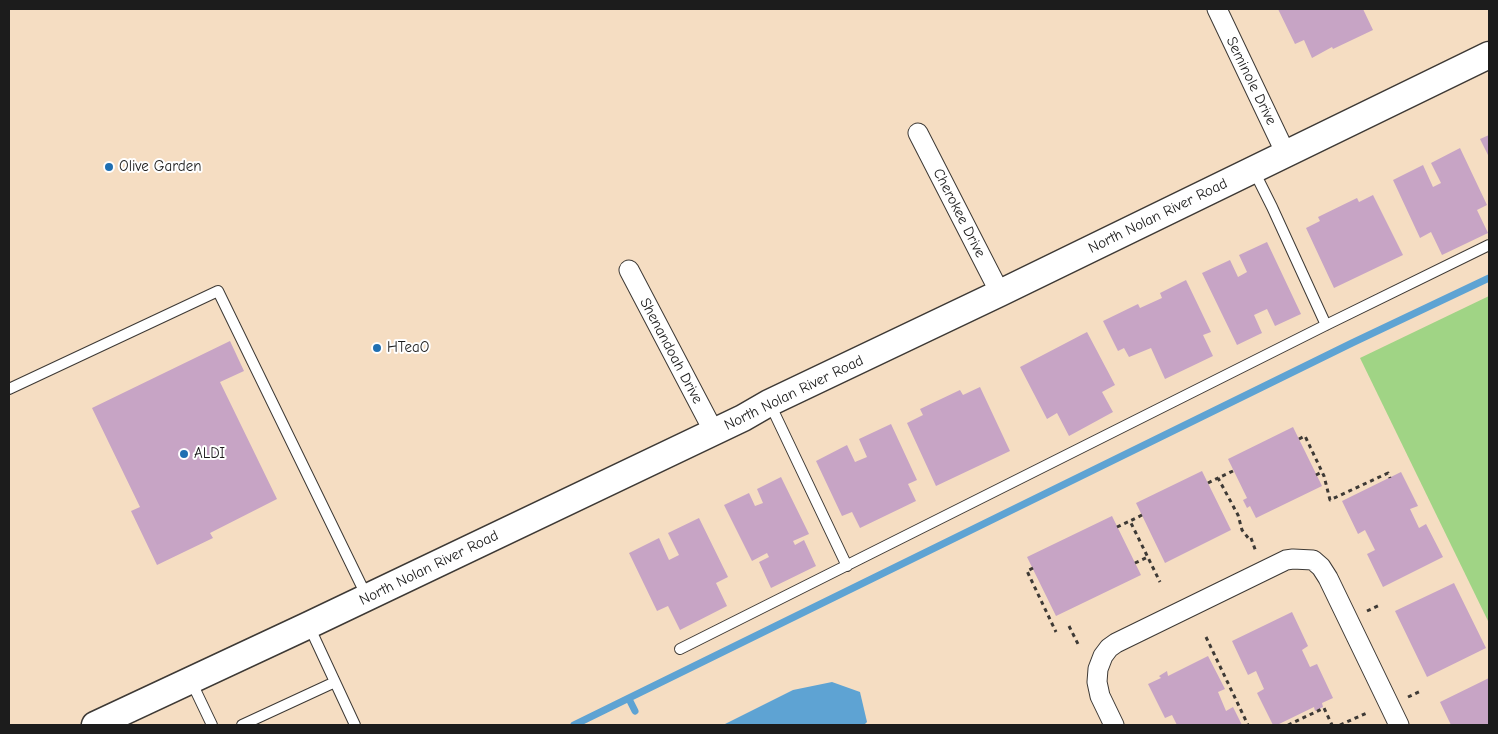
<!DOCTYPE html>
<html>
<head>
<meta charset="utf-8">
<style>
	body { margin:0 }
	#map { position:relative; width:1498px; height:734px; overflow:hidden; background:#f5ddc2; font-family:"Comic Neue",sans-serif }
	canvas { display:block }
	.frame { position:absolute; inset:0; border:10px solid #1c1c1c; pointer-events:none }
</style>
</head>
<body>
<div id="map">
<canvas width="1498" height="734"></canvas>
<div class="frame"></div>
</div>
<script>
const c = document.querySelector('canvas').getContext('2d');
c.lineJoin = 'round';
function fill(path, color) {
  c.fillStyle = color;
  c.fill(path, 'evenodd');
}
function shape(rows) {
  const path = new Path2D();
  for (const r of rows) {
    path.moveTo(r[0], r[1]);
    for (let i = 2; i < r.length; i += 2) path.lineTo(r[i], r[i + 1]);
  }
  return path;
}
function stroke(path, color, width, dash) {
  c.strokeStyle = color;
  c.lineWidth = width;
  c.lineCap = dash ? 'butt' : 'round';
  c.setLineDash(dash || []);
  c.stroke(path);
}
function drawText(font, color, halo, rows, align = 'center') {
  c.font = font + ' "Comic Neue",sans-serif';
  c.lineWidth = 4;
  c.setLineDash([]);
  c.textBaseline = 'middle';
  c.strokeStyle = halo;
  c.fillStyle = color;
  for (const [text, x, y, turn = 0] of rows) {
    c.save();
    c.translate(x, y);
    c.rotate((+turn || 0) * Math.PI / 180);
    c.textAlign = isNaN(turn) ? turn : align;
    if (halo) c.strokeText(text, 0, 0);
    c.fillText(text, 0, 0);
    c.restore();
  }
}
fill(shape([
	[1489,296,1489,623,1360,358]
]), '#a0d485');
fill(shape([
	[832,682,860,692,867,722,864,725,723,725,793,690]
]), '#5ea3d3');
stroke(shape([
	[629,699,635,711],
	[574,725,1352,343,1489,278]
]), '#5ea3d3', 7);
fill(shape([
	[1278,9,1363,9,1373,30,1333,49,1332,47,1312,58,1304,40,1295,44],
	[1489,135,1489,157,1480,139],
	[1460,148,1487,205,1477,210,1488,233,1442,255,1431,232,1420,238,1393,180,1423,165,1433,187,1441,183,1431,163],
	[1373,195,1403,255,1334,288,1306,228,1320,221,1318,217,1357,198,1359,202],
	[1267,242,1301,314,1275,326,1267,309,1254,315,1262,333,1237,345,1202,273,1230,260,1238,277,1247,272,1239,255],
	[1186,280,1211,332,1203,335,1213,356,1165,379,1151,348,1129,357,1124,348,1118,351,1103,321,1138,304,1140,308,1162,298,1160,293],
	[1087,332,1115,385,1102,392,1113,412,1069,436,1057,413,1047,419,1020,367],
	[230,341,244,371,220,382,277,499,210,533,213,538,157,565,131,511,140,507,92,408],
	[980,387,1010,451,936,486,907,423,923,415,920,409,960,390,963,395],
	[891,424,917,480,908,484,916,501,860,528,852,512,842,516,816,461,847,445,855,462,867,457,859,439],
	[1293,427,1322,486,1256,518,1250,506,1247,508,1243,500,1247,498,1228,459],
	[1202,471,1231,530,1165,563,1136,503],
	[1401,472,1418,506,1410,509,1419,528,1426,524,1443,557,1383,587,1367,554,1375,550,1365,530,1358,534,1342,501],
	[781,477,809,534,793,541,795,545,804,540,816,566,771,588,759,562,769,557,767,553,752,561,724,505,749,493,755,506,763,503,757,489],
	[1112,516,1141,575,1056,616,1027,557],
	[699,518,728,577,716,583,727,606,680,630,668,606,657,611,629,553,659,538,669,560,679,555,668,533],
	[1454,583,1486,648,1427,677,1395,611],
	[1292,612,1308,646,1302,650,1310,667,1317,664,1333,698,1322,703,1323,707,1315,711,1314,707,1277,725,1273,725,1257,693,1264,689,1256,671,1248,675,1232,641],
	[1208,656,1225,689,1218,692,1226,711,1233,707,1242,725,1177,725,1172,715,1165,718,1148,684,1161,678,1159,676,1167,671,1168,676],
	[1489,678,1489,725,1451,725,1440,702]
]), '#c7a4c5');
const service = shape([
	[1254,171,1272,207,1326,325],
	[9,389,218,291,367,597],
	[770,404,847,566],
	[309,626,355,725],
	[680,649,1326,325,1489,245],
	[191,681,212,725],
	[242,725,335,682]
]);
const minor = shape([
	[1217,9,1286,154],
	[918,133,1000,293],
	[629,270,714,432],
	[1114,725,1100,696,1097,682,1098,669,1103,656,1109,648,1116,643,1286,560,1293,559,1313,560,1321,567,1328,578,1399,725]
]);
const secondary = shape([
	[95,725,309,625,743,418,769,403,1000,293,1489,55]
]);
stroke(service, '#3d3935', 12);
stroke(minor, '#3d3935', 21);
stroke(secondary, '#3d3935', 29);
stroke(shape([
	[1299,439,1305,436,1324,476,1330,500,1388,473,1390,478],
	[1233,471,1218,478,1238,515,1242,530,1249,539],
	[1316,475,1322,472],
	[1208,483,1218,478],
	[1142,515,1130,521,1160,582],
	[1117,527,1130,521],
	[1251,538,1256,552],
	[1135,563,1148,557],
	[1033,568,1027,571,1056,632],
	[1367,611,1380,605],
	[1069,626,1079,646],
	[1206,637,1248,725],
	[1408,697,1421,691],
	[1288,725,1324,708,1332,725],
	[1340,725,1369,712]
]), '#3d3935', 3, [4, 4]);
stroke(service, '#fff', 10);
stroke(minor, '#fff', 19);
stroke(secondary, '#fff', 26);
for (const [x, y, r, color] of [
	[109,167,5,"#1f6fb2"],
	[377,348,5,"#1f6fb2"],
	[184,454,5,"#1f6fb2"]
]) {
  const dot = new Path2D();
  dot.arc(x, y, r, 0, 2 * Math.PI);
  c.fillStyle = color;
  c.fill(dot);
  stroke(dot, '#fff', 2);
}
drawText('15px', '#1c1c1c', '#fff', [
	["Seminole Drive",1251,81,64],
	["Cherokee Drive",959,213,63],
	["North Nolan River Road",1158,216,-26],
	["Shenandoah Drive",671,351,62],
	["North Nolan River Road",794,393,-26],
	["North Nolan River Road",429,568,-26]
]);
drawText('15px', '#1c1c1c', '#fff', [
	["Olive Garden",119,167],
	["HTeaO",387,348],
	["ALDI",194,454]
], 'left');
</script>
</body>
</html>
